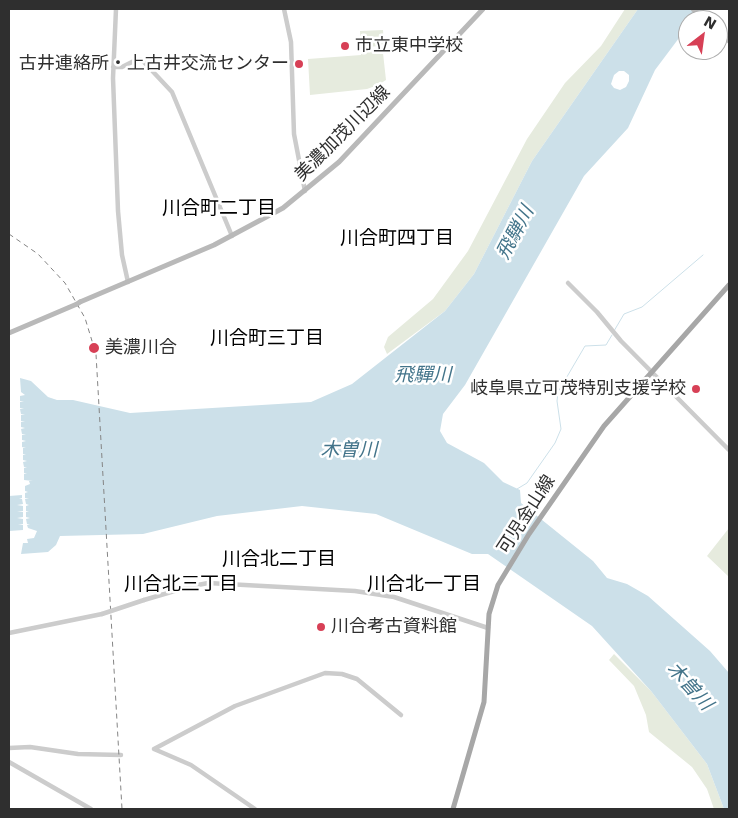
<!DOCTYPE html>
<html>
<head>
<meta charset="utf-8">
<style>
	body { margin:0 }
	#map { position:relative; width:738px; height:818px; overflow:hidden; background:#fff; font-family:"DejaVu Sans",sans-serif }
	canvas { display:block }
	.frame { position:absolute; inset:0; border:10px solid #2f2f2f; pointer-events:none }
	.north { position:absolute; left:678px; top:10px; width:50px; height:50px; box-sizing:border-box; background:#fff; border:1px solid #acacac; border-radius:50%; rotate:30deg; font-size:14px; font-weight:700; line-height:20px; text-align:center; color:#2f2f2f }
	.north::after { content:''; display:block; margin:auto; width:18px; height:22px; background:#d74056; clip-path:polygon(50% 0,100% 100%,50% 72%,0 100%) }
</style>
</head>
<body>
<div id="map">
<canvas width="738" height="818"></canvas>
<div class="frame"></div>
<div class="north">N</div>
</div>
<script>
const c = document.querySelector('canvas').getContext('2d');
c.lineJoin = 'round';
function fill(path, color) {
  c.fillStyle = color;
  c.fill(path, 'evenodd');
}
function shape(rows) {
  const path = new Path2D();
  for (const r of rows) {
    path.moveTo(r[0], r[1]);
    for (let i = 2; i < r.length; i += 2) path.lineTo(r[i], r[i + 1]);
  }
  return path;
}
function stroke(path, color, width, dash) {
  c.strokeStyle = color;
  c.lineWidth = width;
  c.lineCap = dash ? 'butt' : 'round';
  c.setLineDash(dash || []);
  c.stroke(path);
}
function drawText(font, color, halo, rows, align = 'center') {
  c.font = font + ' "DejaVu Sans","Noto Sans JP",sans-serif';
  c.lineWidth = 5;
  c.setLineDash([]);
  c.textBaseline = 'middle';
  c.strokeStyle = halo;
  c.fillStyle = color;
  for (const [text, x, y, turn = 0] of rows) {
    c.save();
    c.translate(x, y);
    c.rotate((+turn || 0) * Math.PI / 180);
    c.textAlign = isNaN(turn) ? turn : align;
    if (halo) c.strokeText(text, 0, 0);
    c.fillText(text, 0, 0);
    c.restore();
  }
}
fill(shape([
	[625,9,638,9,532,161,474,274,445,311,387,354,384,347,388,337,433,299,468,251,527,139,565,83,601,46],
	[383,30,384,46,361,47,360,31],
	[377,50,383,53,386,80,378,85,367,89,310,95,308,59,361,55,361,52],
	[729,528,729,577,707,556],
	[614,654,651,691,707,764,724,809,714,809,707,789,692,767,649,732,646,715,634,686,609,660]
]), '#e6ebde');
fill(shape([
	[638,9,703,9,693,20,688,20,688,26,655,70,628,128,584,176,465,385,443,414,440,431,447,443,484,463,503,482,520,490,521,503,593,561,607,578,627,584,648,596,710,651,729,673,729,809,724,809,707,764,651,691,592,626,488,554,472,554,376,514,302,506,217,516,143,534,60,536,56,545,48,552,21,554,23,543,28,543,27,539,34,538,37,531,28,528,27,525,30,524,27,524,26,519,30,518,26,517,26,512,29,511,26,511,26,506,29,505,26,504,25,499,29,498,25,498,25,493,28,492,25,491,25,486,30,484,29,481,33,481,24,480,24,474,27,474,24,473,24,468,27,467,24,467,23,462,27,461,23,460,23,455,26,454,23,454,23,448,26,448,22,447,22,442,26,441,22,440,22,435,26,434,22,434,21,429,25,428,21,427,21,422,25,421,21,421,21,415,25,415,21,414,20,409,24,408,20,408,20,402,24,402,20,401,20,396,25,395,21,392,20,378,31,381,48,397,57,400,73,400,130,413,311,402,352,384,445,311,474,274,532,161],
	[619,71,624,71,629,75,629,81,626,87,620,90,614,88,611,84,614,75],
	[22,495,22,498,19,499,22,499,23,504,17,505,23,506,23,511,17,512,23,512,23,517,17,518,23,519,23,524,18,525,23,525,23,530,9,531,9,496]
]), '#cce0e9');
stroke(shape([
	[614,331,624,314,642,307,703,255],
	[517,489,527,483,555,443,561,429,557,401,558,392,585,346,606,345,612,335]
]), '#cce0e9', 1);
stroke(shape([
	[116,9,113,78,118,211,122,255,128,282],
	[284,9,291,42,294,134,305,191],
	[113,67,122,67,136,60,142,60,172,92,232,236],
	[568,283,597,312,621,341,729,450],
	[144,600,188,587,208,583,355,591,394,597,488,628],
	[9,633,102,614],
	[9,748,30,747,78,754,121,755],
	[154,749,235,706,325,673,342,674,357,679,401,715],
	[154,749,191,765,255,809],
	[9,762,91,809]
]), '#ccc', 4.5);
stroke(shape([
	[693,9,706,20],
	[718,30,729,41],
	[80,302,214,245,283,208,339,162,483,9],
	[9,333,77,304]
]), '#b9b9b9', 5);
stroke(shape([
	[453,809,484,702,489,614,498,585,529,534,604,426,729,285]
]), '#a7a7a7', 5);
stroke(shape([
	[9,234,38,254,65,283,85,318,96,354,122,809]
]), '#848484', 1, [5, 4]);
stroke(shape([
	[102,614,144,600]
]), '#ccc', 4.5);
stroke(shape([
	[77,304,80,302]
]), '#b9b9b9', 5);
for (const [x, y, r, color] of [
	[345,46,5,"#d74056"],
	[299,64,5,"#d74056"],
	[94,348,6,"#d74056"],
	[696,389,5,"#d74056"],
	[321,627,5,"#d74056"]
]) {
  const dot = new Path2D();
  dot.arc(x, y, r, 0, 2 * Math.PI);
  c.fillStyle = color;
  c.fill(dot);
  stroke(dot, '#fff', 2);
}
drawText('18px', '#2f2f2f', '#fff', [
	["市立東中学校",355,46],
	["古井連絡所・上古井交流センター",289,64,"right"],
	["美濃川合",105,348],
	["岐阜県立可茂特別支援学校",686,389,"right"],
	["川合考古資料館",331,627]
], 'left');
drawText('18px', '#2f2f2f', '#fff', [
	["美濃加茂川辺線",343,134,-45],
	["可児金山線",527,515,-57]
]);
drawText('19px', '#000', '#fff', [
	["川合町二丁目",219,209],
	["川合町四丁目",397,239],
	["川合町三丁目",267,339],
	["川合北二丁目",279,560],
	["川合北三丁目",181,585],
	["川合北一丁目",424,585]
]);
drawText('italic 19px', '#43748a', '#fff', [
	["飛騨川",516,233,-62],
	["飛驒川",423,376],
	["木曽川",349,451],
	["木曽川",689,687,48]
]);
</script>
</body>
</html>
